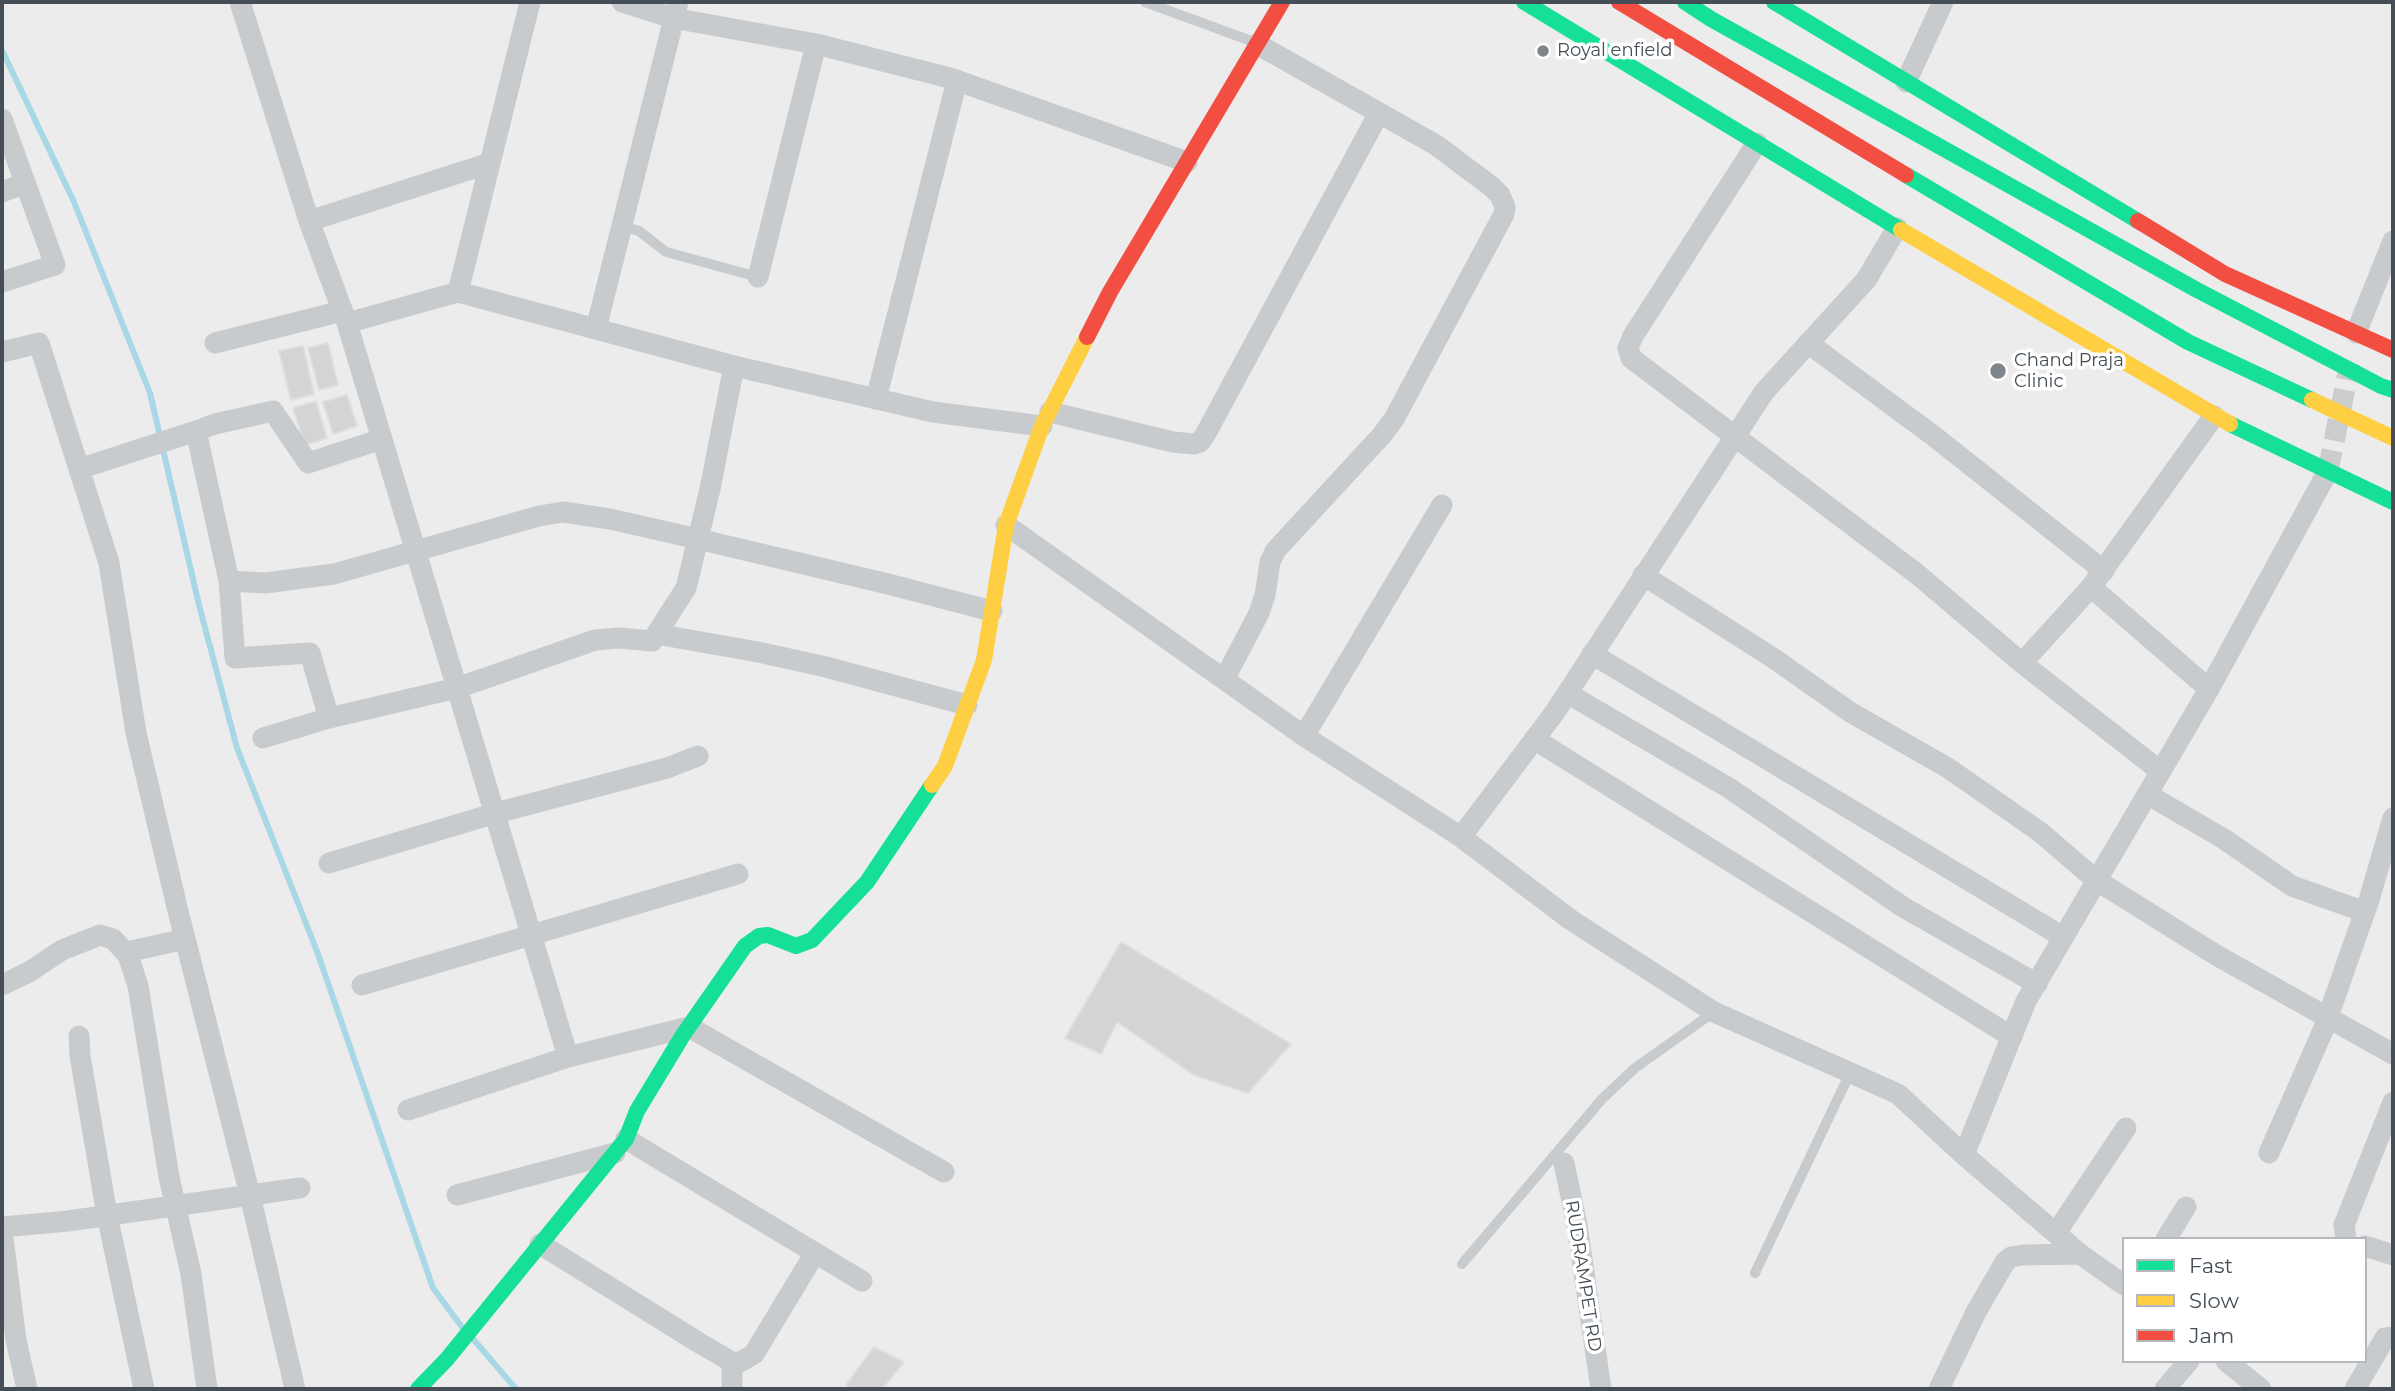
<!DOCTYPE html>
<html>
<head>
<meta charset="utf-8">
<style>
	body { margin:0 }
	#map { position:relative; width:2395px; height:1391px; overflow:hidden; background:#edecec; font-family:Montserrat,sans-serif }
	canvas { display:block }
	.frame { position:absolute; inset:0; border:4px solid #454e57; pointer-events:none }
	.legend { position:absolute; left:2122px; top:1237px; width:245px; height:126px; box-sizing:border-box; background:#fff; border:2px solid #b5b8bc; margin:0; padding:9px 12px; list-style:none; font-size:21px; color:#454e57 }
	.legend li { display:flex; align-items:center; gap:14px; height:35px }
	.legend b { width:35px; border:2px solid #b5b8bc }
</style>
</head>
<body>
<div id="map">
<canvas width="2395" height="1391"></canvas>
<div class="frame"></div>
<ul class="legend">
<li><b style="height:9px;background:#16e098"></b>Fast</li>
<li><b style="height:9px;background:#ffcf43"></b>Slow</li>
<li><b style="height:9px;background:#f24e42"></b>Jam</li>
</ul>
</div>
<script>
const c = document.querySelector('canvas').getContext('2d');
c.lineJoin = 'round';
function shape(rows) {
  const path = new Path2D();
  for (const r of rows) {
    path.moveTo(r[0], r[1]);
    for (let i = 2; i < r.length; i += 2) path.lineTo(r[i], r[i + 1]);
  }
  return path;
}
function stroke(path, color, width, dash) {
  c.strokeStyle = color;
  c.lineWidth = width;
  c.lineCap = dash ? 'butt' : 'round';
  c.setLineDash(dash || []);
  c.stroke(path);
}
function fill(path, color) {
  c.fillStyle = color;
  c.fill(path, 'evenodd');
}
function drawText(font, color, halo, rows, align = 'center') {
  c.font = font + ' Montserrat,sans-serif';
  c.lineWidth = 7;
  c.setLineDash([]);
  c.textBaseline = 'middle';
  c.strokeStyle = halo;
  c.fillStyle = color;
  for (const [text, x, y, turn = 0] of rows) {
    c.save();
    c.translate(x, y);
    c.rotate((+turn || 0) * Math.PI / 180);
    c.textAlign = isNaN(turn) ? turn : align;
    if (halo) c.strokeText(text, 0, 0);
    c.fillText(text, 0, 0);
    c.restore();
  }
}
stroke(shape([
	[2,50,74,202,150,393,199,605,237,748,318,954,433,1288,462,1327],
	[474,1340,516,1389]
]), '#a8d7e6', 6);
const building = shape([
	[328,343,338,385,319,390,308,348,328,343],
	[303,346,314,394,291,400,279,351,303,346],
	[347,395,357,426,333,434,323,402,347,395],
	[316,401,327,438,305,445,293,408,316,401],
	[1121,942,1291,1044,1248,1093,1194,1075,1117,1022,1101,1054,1065,1038,1121,942],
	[874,1347,904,1362,882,1389,851,1389,846,1385,874,1347]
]);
fill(building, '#d4d4d6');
stroke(building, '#dededf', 2);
stroke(shape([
	[2328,471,2350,363]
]), '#cbccce', 21, [21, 10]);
stroke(shape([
	[1145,2,1254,42],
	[622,226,639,231,666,252,758,277],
	[1462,1264,1602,1099,1635,1068,1714,1012],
	[1755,1273,1850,1073]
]), '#c8cbcd', 10);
stroke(shape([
	[240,2,309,221,347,323,568,1057],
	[530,2,458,292,734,366,933,412,1042,426],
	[622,2,673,18,816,44,950,78,1187,162],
	[1906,82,1943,2],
	[2,119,55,265,2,282],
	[1757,143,1633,336,1628,348,1631,358,1917,574,2022,663,2160,771],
	[2,192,25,183],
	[309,221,490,163],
	[1897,228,1866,280,1764,392,1555,712,1461,837,1571,920,1714,1012,1898,1094,1964,1155],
	[758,277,816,44],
	[347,323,458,292],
	[596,329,678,2],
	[2356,333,2393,241],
	[215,343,342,311],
	[1808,343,1935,437,2104,571],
	[2,352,39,343,109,563,136,733,177,907,250,1195,295,1389],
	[876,399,957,80],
	[1050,412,1173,442,1194,444,1200,442,1205,435,1379,113],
	[79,469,196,431],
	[1006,525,1304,736,1461,837],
	[1643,575,1773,658,1850,712,1948,768,2040,832,2096,880,2216,955,2393,1054],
	[229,581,196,431,215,424,273,411,308,463,382,439],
	[656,634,758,652,826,667,967,705],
	[1592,654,2063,937],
	[2022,663,2091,587],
	[1225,678,1259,613,1265,595,1270,562,1275,551,1382,435,1394,419,1504,214,1505,207,1500,195,1492,187,1436,145,1257,44],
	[2209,689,2091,587,2214,416],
	[1567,693,1729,788,1903,907,2037,984],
	[329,718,310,653,235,658,229,581,265,583,334,574,539,516,563,512,610,519,698,539,888,584,992,611],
	[1304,736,1442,505],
	[263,738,329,718,457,688,595,640,619,638,652,641,686,588,710,489,734,366],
	[1534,739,2012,1037],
	[2147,794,2224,839,2292,886,2365,912],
	[329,863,496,813,667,768,698,756],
	[127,952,185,939],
	[2,985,29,972,62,950,100,935,113,939,128,955,138,986,169,1177,191,1274,207,1389],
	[362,985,738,874],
	[79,1036,80,1056,107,1215,144,1389],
	[408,1110,568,1057,689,1027,944,1172],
	[626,1139,862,1281],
	[2269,1153,2324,1028,2369,900,2393,818],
	[1564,1163,1577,1225,1601,1389],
	[457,1195,615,1153],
	[2,1227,68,1221,300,1188],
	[2,1230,16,1340,27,1389],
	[2056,1233,2126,1128],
	[2166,1239,2186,1207],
	[2346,1239,2344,1225,2393,1102],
	[540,1244,701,1344,732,1362,740,1362,754,1354,815,1253],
	[2365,1246,2393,1255],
	[2124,1285,2080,1254,1964,1155,2026,1001,2209,689,2328,471],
	[2226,1361,2261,1389],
	[732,1362,732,1389],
	[1939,1389,1976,1312,2005,1262,2011,1257,2023,1255,2080,1254],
	[2165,1389,2189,1361],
	[2355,1389,2385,1338,2393,1337]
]), '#c8cbcd', 21);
stroke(shape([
	[1524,2,1901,230],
	[1685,2,1711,19,2197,290,2381,386,2393,390],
	[1774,2,2138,221],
	[1906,175,2188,342,2312,400],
	[2230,424,2393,502],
	[418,1389,447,1359,626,1139,637,1111,683,1035,745,946,759,936,768,935,796,946,812,940,867,882,932,785]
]), '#16e098', 16);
stroke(shape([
	[1901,230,2230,424],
	[2312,400,2393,438],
	[932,785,945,766,984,660,1006,525,1042,426,1087,337]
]), '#ffcf43', 16);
stroke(shape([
	[1619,2,1906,175],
	[2138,221,2225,274,2393,350],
	[1087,337,1110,292,1282,2]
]), '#f24e42', 16);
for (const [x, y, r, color] of [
	[1543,51,7,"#80858b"],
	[1998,371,9,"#80858b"]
]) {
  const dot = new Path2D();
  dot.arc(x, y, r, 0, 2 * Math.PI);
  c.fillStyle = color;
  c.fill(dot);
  stroke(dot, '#fff', 2.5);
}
drawText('18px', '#454e57', '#fff', [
	["Royal enfield",1557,51],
	["Chand Praja",2014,361],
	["Clinic",2014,382]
], 'left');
drawText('18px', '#454e57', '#fff', [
	["RUDRAMPET RD",1583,1276,81]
]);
</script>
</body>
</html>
